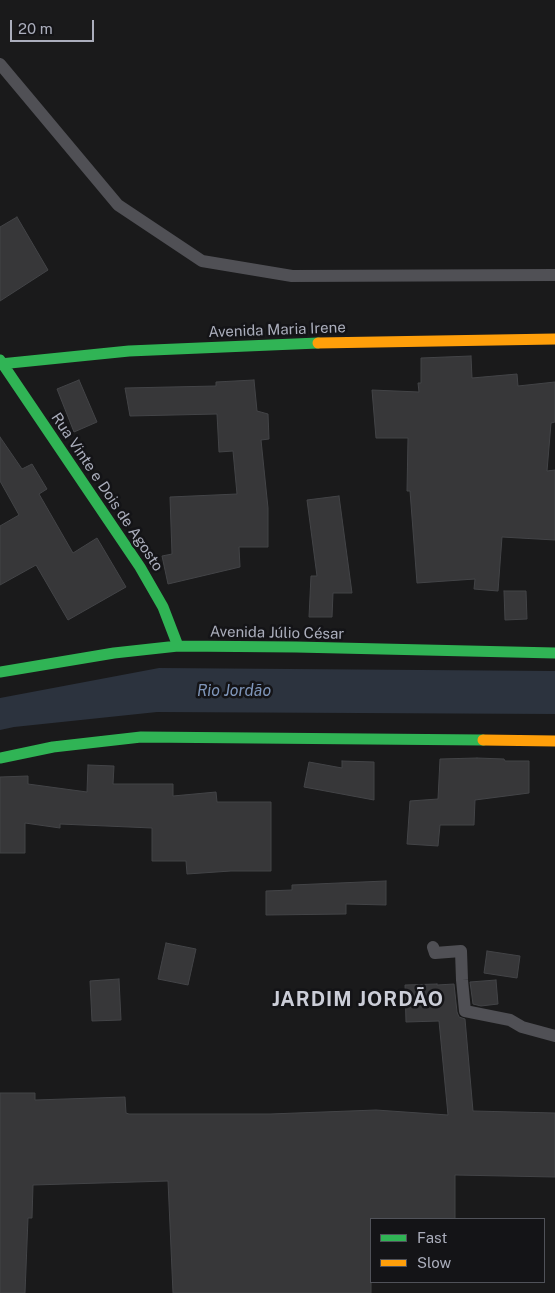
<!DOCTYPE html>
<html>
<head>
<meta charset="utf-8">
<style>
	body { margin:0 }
	#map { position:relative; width:555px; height:1293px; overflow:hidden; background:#1a1a1b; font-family:"Public Sans",sans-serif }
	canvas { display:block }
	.legend { position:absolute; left:370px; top:1218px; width:175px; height:65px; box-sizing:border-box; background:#141417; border:1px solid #505259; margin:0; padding:6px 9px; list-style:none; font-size:15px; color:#abaebc }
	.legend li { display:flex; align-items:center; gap:10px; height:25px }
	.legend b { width:25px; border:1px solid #505259 }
	.scale { position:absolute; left:10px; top:20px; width:84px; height:22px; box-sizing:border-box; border:2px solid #abaebc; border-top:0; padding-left:6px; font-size:15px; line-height:18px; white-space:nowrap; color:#abaebc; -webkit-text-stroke:4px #141417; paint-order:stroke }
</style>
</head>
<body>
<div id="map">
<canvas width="555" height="1293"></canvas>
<ul class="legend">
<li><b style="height:6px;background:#30b455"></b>Fast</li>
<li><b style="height:6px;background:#ff9f0a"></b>Slow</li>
</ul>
<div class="scale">20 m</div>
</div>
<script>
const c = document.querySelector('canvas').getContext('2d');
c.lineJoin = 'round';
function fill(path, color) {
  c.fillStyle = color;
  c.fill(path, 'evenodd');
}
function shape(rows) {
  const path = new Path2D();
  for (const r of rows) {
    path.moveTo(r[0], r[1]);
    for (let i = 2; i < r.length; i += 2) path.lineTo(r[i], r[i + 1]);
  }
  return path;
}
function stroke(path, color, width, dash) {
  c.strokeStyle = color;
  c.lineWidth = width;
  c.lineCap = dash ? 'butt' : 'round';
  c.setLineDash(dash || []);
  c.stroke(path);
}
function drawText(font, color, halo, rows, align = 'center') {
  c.font = font + ' "Public Sans",sans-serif';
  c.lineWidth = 5;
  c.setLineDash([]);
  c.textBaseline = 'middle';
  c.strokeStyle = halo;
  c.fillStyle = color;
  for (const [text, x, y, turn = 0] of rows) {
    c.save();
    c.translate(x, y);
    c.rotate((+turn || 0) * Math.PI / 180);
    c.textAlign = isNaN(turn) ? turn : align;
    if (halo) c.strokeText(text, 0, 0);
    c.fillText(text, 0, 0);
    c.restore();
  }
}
fill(shape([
	[159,668,555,671,555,714,157,712,14,727,0,730,0,698]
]), '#2c333e');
const building = shape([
	[17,217,48,270,0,301,0,227,17,217],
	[471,356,472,378,517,374,518,386,555,382,555,422,551,423,547,471,555,470,555,540,502,537,498,591,474,589,475,579,417,583,410,491,407,491,408,438,376,438,372,390,419,392,418,383,421,383,421,358,471,356],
	[79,380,97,422,74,432,57,389,79,380],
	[254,380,257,411,268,414,269,439,261,440,268,508,268,547,239,547,240,567,168,584,162,556,172,554,170,497,237,494,233,451,219,452,217,414,130,416,125,388,216,386,216,382,254,380],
	[0,437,22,469,32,464,47,489,39,494,73,553,97,538,126,587,68,620,36,565,0,585,0,526,19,515,0,481,0,437],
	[339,496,352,593,333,593,332,617,309,617,311,576,317,576,307,500,339,496],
	[504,591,526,591,527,619,505,620,504,591],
	[477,758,504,759,505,761,529,761,529,793,475,800,474,825,440,825,438,846,407,844,410,801,438,799,440,759,477,758],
	[342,761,374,762,374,800,304,787,309,762,342,768,342,761],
	[88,765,114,766,113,784,173,784,173,796,216,792,217,802,271,802,271,871,231,871,187,874,186,861,152,861,152,828,60,824,60,828,25,823,25,853,0,853,0,777,28,776,28,784,87,792,88,765],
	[386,881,386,905,346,904,346,914,266,915,266,891,292,890,292,885,386,881],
	[166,943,196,949,188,985,158,979,166,943],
	[487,951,520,956,517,978,484,973,487,951],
	[119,979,121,1020,92,1021,90,981,119,979],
	[496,980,498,1004,481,1006,473,1004,470,982,496,980],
	[437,984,437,985,454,984,457,1012,459,1017,465,1019,473,1111,555,1113,555,1177,455,1175,455,1219,371,1219,371,1293,173,1293,168,1181,33,1185,32,1218,28,1218,25,1293,0,1293,0,1093,35,1093,35,1100,125,1097,126,1113,129,1114,270,1114,376,1110,448,1115,439,1021,406,1022,405,985,437,984]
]);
fill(building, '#373739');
stroke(building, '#434447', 1);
stroke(shape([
	[0,64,118,205,202,261,292,276,555,275],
	[433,947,435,953,461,951,462,980,465,1011,510,1020,522,1027,555,1036]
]), '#505055', 12);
stroke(shape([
	[0,360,140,567,163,607,178,646],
	[0,364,129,351,318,343],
	[0,672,114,653,178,646,296,647,555,653],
	[0,758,53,747,141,737,483,740]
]), '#30b455', 11);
stroke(shape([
	[318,343,555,339],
	[483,740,555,741]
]), '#ff9f0a', 11);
drawText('15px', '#abaebc', '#141417', [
	["Avenida Maria Irene",277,330,-2],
	["Rua Vinte e Dois de Agosto",107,492,56],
	["Avenida Júlio César",277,633,1]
]);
drawText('italic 16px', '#7f96ba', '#141417', [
	["Rio Jordão",234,691]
]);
c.letterSpacing = '1px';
drawText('bold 20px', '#ccced8', '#141417', [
	["JARDIM JORDÃO",358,1000]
]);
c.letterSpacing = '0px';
</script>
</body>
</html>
